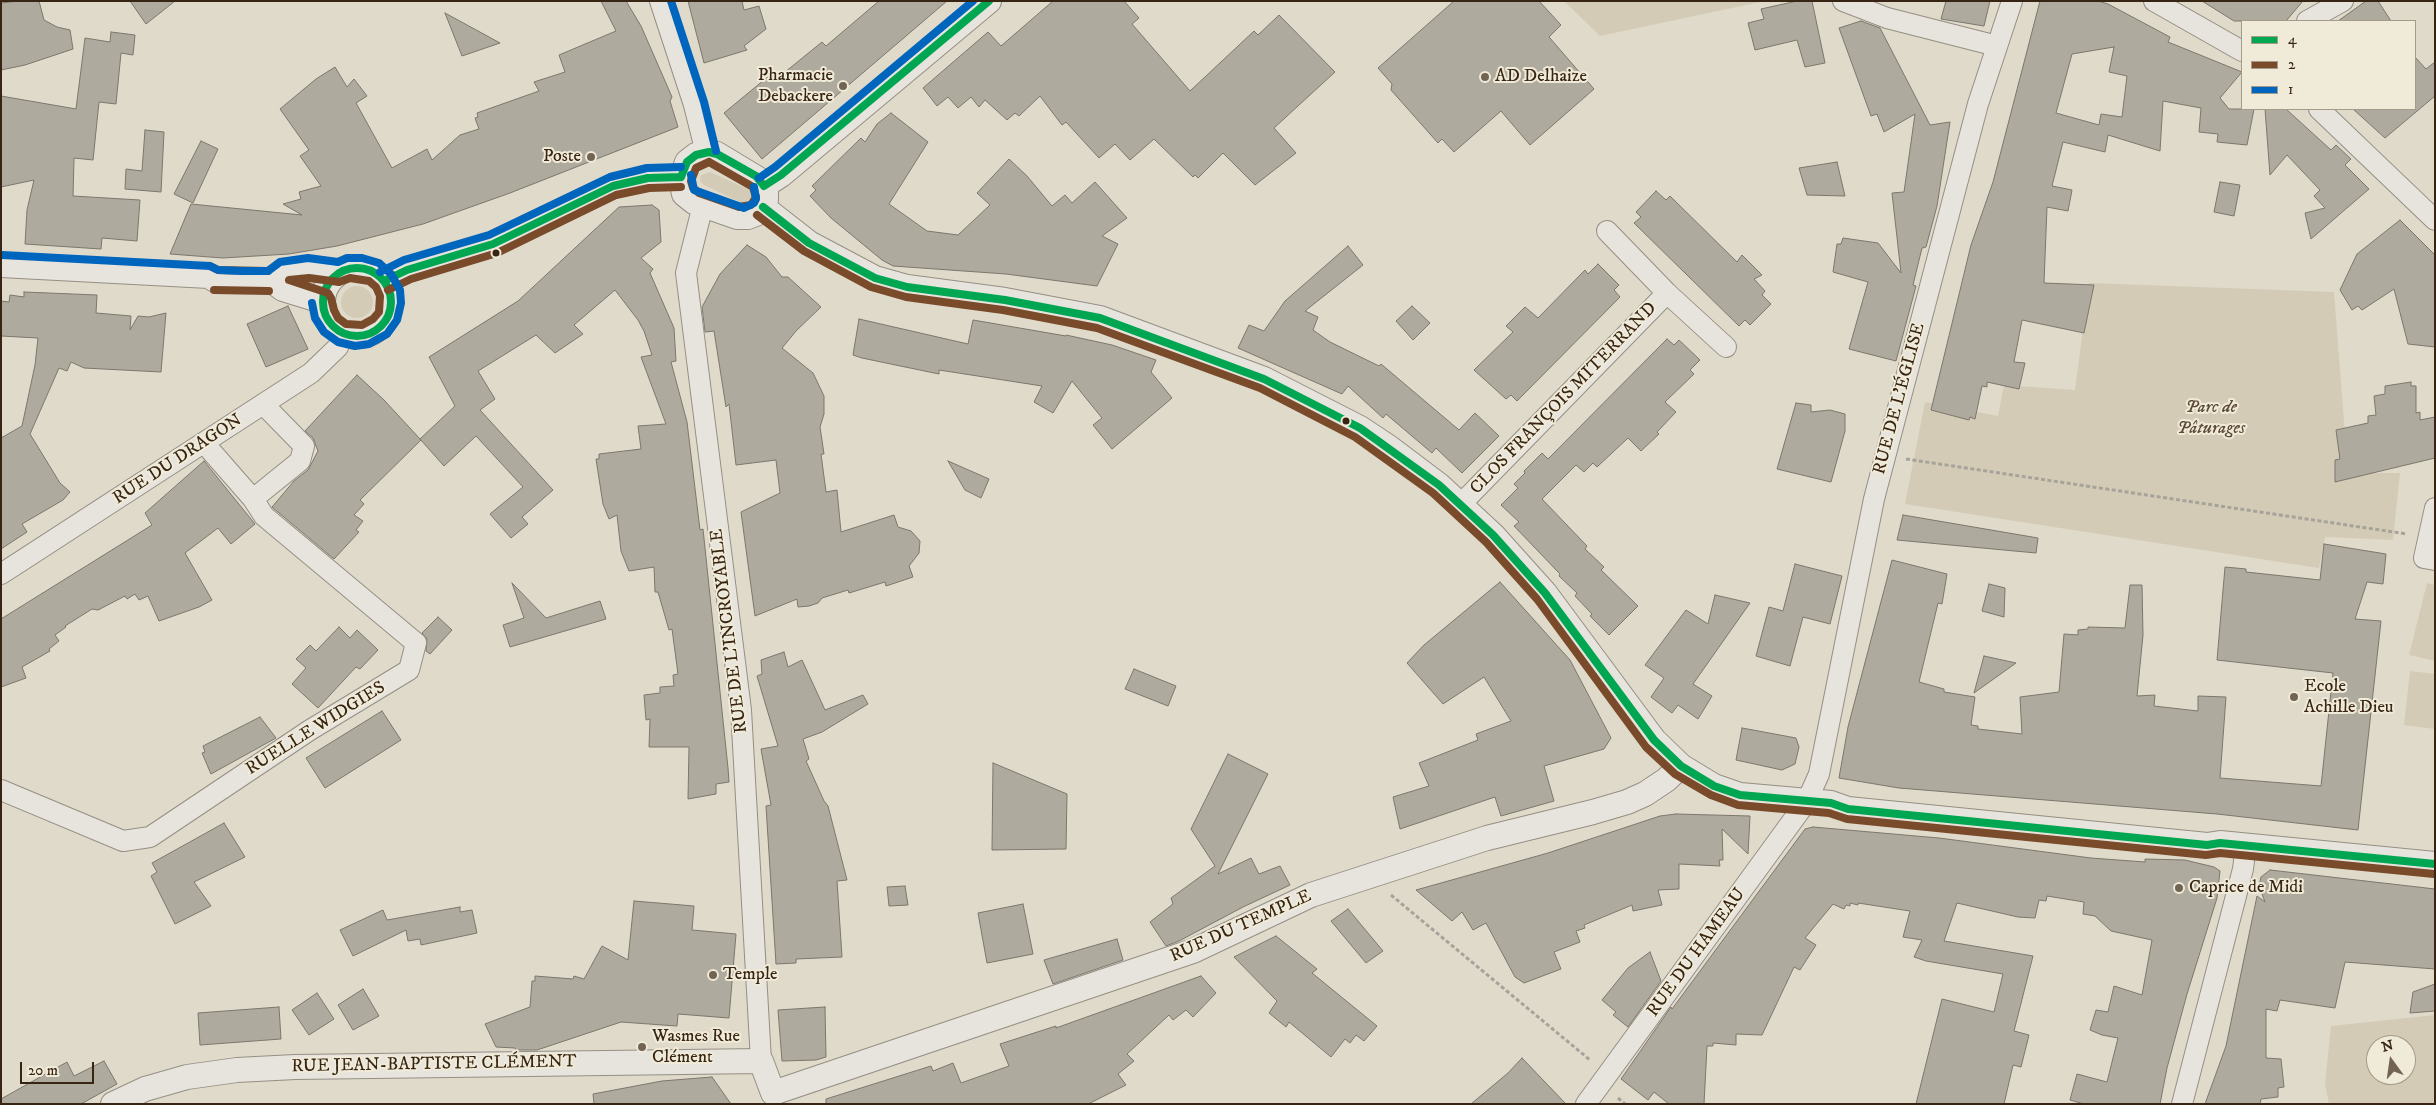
<!DOCTYPE html>
<html>
<head>
<meta charset="utf-8">
<style>
	body { margin:0 }
	#map { position:relative; width:2436px; height:1105px; overflow:hidden; background:#e0dacb; font-family:"IM FELL DW Pica",serif }
	canvas { display:block }
	.frame { position:absolute; inset:0; border:2px solid #372412; pointer-events:none }
	.legend { position:absolute; left:2241px; top:20px; width:175px; height:90px; box-sizing:border-box; background:#f0ead8; border:1px solid #a69b89; margin:0; padding:6px 9px; list-style:none; font-size:15px; color:#372412 }
	.legend li { display:flex; align-items:center; gap:10px; height:25px }
	.legend b { width:25px; border:1px solid #a69b89 }
	.north { position:absolute; left:2366px; top:1035px; width:50px; height:50px; box-sizing:border-box; background:#f0ead8; border:1px solid #a69b89; border-radius:50%; rotate:346deg; font-size:14px; font-weight:700; line-height:20px; text-align:center; color:#372412 }
	.north::after { content:''; display:block; margin:auto; width:18px; height:22px; background:#726453; clip-path:polygon(50% 0,100% 100%,50% 72%,0 100%) }
	.scale { position:absolute; left:20px; top:1062px; width:74px; height:22px; box-sizing:border-box; border:2px solid #372412; border-top:0; padding-left:6px; font-size:15px; line-height:18px; white-space:nowrap; color:#372412; -webkit-text-stroke:4px #f0ead8; paint-order:stroke }
</style>
</head>
<body>
<div id="map">
<canvas width="2436" height="1105"></canvas>
<div class="frame"></div>
<ul class="legend">
<li><b style="height:6px;background:#00a651"></b>4</li>
<li><b style="height:6px;background:#7a4b2a"></b>2</li>
<li><b style="height:6px;background:#0065bd"></b>1</li>
</ul>
<div class="north">N</div>
<div class="scale">20 m</div>
</div>
<script>
const c = document.querySelector('canvas').getContext('2d');
c.lineJoin = 'round';
function fill(path, color) {
  c.fillStyle = color;
  c.fill(path, 'evenodd');
}
function shape(rows) {
  const path = new Path2D();
  for (const r of rows) {
    if (r.length === 3) {
      path.moveTo(r[0] + r[2], r[1]);
      path.arc(r[0], r[1], r[2], 0, 2 * Math.PI);
      continue;
    }
    path.moveTo(r[0], r[1]);
    for (let i = 2; i < r.length; i += 2) path.lineTo(r[i], r[i + 1]);
  }
  return path;
}
function stroke(path, color, width, dash) {
  c.strokeStyle = color;
  c.lineWidth = width;
  c.lineCap = dash ? 'butt' : 'round';
  c.setLineDash(dash || []);
  c.stroke(path);
}
function drawText(font, color, halo, rows, align = 'center') {
  c.font = font + ' "IM FELL DW Pica",serif';
  c.lineWidth = 4;
  c.setLineDash([]);
  c.textBaseline = 'middle';
  c.strokeStyle = halo;
  c.fillStyle = color;
  for (const [text, x, y, turn = 0] of rows) {
    c.save();
    c.translate(x, y);
    c.rotate((+turn || 0) * Math.PI / 180);
    c.textAlign = isNaN(turn) ? turn : align;
    if (halo) c.strokeText(text, 0, 0);
    c.fillText(text, 0, 0);
    c.restore();
  }
}
fill(shape([
	[1564,1,1765,1,1600,36],
	[710,172,750,190,752,195,750,200,742,203,704,185,700,181,701,175],
	[2089,283,2334,292,2348,473,2400,473,2393,540,2325,537,2319,568,1905,504,1925,402,1998,416,2004,385,2075,390],
	[357,302,16],
	[2427,583,2435,585,2435,661,2409,655],
	[2410,671,2435,674,2435,729,2404,725],
	[2435,1015,2435,1104,2329,1104,2325,1084,2331,1026],
	[2376,1045,2406,1045,2406,1075,2376,1075]
]), '#d4cbb6');
const building = shape([
	[18,1,39,1,44,20,57,27,70,30,73,49,25,65,1,70,1,3,18,1],
	[130,1,175,1,146,24,130,1],
	[601,1,626,1,641,26,672,97,670,101,678,127,510,193,423,224,337,246,289,254,223,258,170,254,191,204,302,215,283,204,301,199,299,192,321,186,300,156,309,150,280,109,316,79,335,67,347,87,354,79,367,96,356,103,392,168,427,149,432,160,460,135,479,129,475,118,478,117,477,113,539,91,534,82,565,72,559,55,616,31,601,1],
	[688,1,742,1,744,10,759,6,766,29,744,46,747,50,704,63,688,1],
	[879,1,947,1,762,159,724,113,770,75,774,81,822,42,826,46,879,1],
	[1053,1,1124,1,1139,18,1132,24,1190,91,1254,31,1258,35,1279,15,1335,72,1274,128,1296,153,1255,185,1223,153,1198,178,1195,175,1193,177,1154,139,1130,160,1115,144,1099,158,1066,122,1062,125,1040,96,1019,116,1015,113,1007,120,985,100,979,107,971,97,958,108,948,97,937,106,923,88,988,32,1001,46,1053,1],
	[1454,1,1539,1,1561,25,1549,37,1594,89,1530,145,1501,111,1454,152,1442,139,1438,143,1391,90,1392,84,1378,68,1454,1],
	[1797,1,1812,1,1825,63,1805,67,1797,40,1755,50,1748,23,1764,19,1761,9,1797,1],
	[1946,1,1990,1,1984,26,1941,19,1946,1],
	[2040,1,2098,1,2108,4,2170,37,2168,42,2242,72,2220,98,2229,109,2254,109,2247,145,2217,142,2218,134,2199,132,2201,108,2163,101,2160,151,2108,135,2105,152,2063,142,2052,186,2072,190,2068,211,2047,207,2044,283,2094,285,2084,333,2022,320,2014,362,2025,363,2019,389,1987,382,1987,387,1982,386,1975,419,1970,417,1969,420,1931,410,1971,245,1993,182,2040,1],
	[2114,47,2109,72,2127,76,2122,117,2101,114,2099,125,2056,113,2072,54,2114,47],
	[2202,1,2303,1,2286,21,2234,21,2202,1],
	[2366,1,2378,1,2391,21,2338,21,2366,1],
	[445,13,500,43,462,56,445,13],
	[1861,21,1880,28,1930,125,1950,122,1937,206,1926,247,1922,248,1913,285,1916,286,1896,361,1849,349,1868,282,1833,272,1837,244,1841,244,1843,238,1878,243,1901,273,1892,193,1904,192,1915,114,1884,132,1877,114,1871,116,1839,28,1861,21],
	[111,32,135,35,133,55,121,53,116,104,99,102,93,160,74,158,73,196,140,200,137,241,102,238,101,249,25,244,27,210,34,180,1,187,1,96,76,109,85,38,110,42,111,32],
	[2415,57,2426,69,2435,62,2435,96,2385,138,2353,109,2415,109,2415,57],
	[2265,109,2286,109,2331,150,2336,145,2351,159,2345,165,2369,189,2311,239,2305,213,2325,208,2314,196,2320,190,2287,155,2270,175,2265,109],
	[891,113,928,142,889,204,927,231,958,235,990,205,977,193,1009,159,1027,176,1052,206,1065,195,1072,203,1095,182,1127,218,1102,236,1118,244,1097,286,1006,274,893,266,882,260,831,218,810,196,816,190,812,186,861,138,865,142,877,124,891,113],
	[145,130,164,132,161,192,125,189,126,169,142,171,145,130],
	[201,141,218,149,193,203,174,194,201,141],
	[1837,162,1845,196,1807,195,1799,168,1837,162],
	[2220,182,2240,185,2234,216,2214,212,2220,182],
	[1656,191,1666,200,1670,196,1737,262,1742,255,1762,275,1754,279,1765,291,1762,295,1771,304,1750,325,1745,320,1739,326,1634,223,1641,217,1636,212,1656,191],
	[652,205,659,210,661,242,641,258,653,269,650,273,674,328,676,361,671,362,687,422,700,530,703,529,728,768,729,782,716,784,716,794,688,799,689,747,649,747,650,719,646,720,644,695,660,693,660,687,674,686,673,675,678,674,672,629,669,630,658,592,655,592,654,567,629,571,621,551,617,515,609,519,603,504,596,459,599,459,599,454,641,449,638,426,666,424,641,357,652,355,644,331,638,320,615,290,574,325,583,334,555,353,536,335,478,371,495,399,480,410,553,490,522,517,528,524,511,538,490,514,523,487,476,436,444,466,420,439,455,406,429,357,518,301,619,207,652,205],
	[2400,220,2435,255,2435,347,2408,344,2394,289,2362,310,2358,306,2352,310,2340,290,2357,254,2400,220],
	[747,245,766,257,782,277,788,277,821,307,796,331,782,348,813,373,824,396,824,414,820,427,824,454,821,454,826,492,837,490,841,532,894,515,898,527,911,531,920,541,919,553,909,566,913,577,886,586,885,582,849,593,848,590,822,598,818,603,809,606,798,607,797,599,755,616,741,512,780,493,776,460,736,465,729,404,726,407,714,331,705,332,702,307,720,274,747,245],
	[1348,246,1363,265,1305,311,1318,317,1313,330,1330,342,1379,366,1381,364,1459,430,1475,413,1499,436,1462,473,1436,448,1432,453,1386,414,1383,418,1348,386,1342,394,1238,348,1249,325,1264,331,1285,301,1348,246],
	[1598,264,1619,285,1614,290,1620,297,1517,401,1511,395,1506,399,1474,370,1513,332,1506,326,1525,307,1538,318,1585,270,1588,274,1598,264],
	[24,292,97,295,96,313,131,316,130,330,138,316,149,317,166,313,161,372,84,368,71,362,67,371,59,368,30,434,60,483,70,492,63,500,22,524,27,532,1,549,1,438,22,426,35,365,38,338,1,336,1,301,9,302,10,295,24,297,24,292],
	[288,306,308,349,266,367,247,324,288,306],
	[1412,306,1430,323,1413,340,1396,321,1412,306],
	[859,319,968,344,973,320,1066,336,1066,335,1112,345,1156,360,1151,372,1172,398,1112,449,1093,425,1102,418,1072,381,1053,413,1034,402,1042,386,939,370,939,374,862,358,853,355,859,319],
	[1667,339,1674,345,1679,340,1700,360,1690,370,1694,374,1665,402,1676,412,1657,432,1659,434,1641,451,1628,438,1597,467,1593,463,1584,472,1576,465,1542,499,1587,546,1585,549,1604,567,1601,570,1638,606,1609,635,1590,616,1592,614,1575,596,1577,593,1559,576,1560,574,1514,526,1519,522,1501,505,1518,488,1514,484,1525,473,1524,471,1542,453,1548,459,1667,339],
	[357,375,384,400,421,440,360,500,364,504,354,515,363,521,356,530,359,532,334,559,272,507,294,481,308,470,318,451,313,438,305,431,357,375],
	[2411,382,2411,386,2416,386,2416,413,2420,412,2420,420,2435,417,2435,458,2335,482,2335,460,2340,459,2336,430,2368,423,2368,416,2376,415,2374,396,2385,394,2385,386,2411,382],
	[1796,403,1811,405,1811,412,1830,410,1845,414,1845,431,1831,482,1777,469,1796,403],
	[204,461,255,524,231,544,218,528,185,553,212,600,199,607,159,621,148,596,139,600,135,594,127,599,125,596,98,610,92,609,65,626,66,627,55,635,59,641,49,649,50,651,22,667,26,678,1,687,1,619,152,525,145,513,204,461],
	[948,461,989,479,981,498,965,490,948,461],
	[1903,515,2038,538,2036,553,1897,540,1903,515],
	[2324,544,2386,554,2383,584,2367,582,2355,619,2381,621,2358,830,2217,814,1899,788,1839,778,1848,727,1892,560,1947,574,1942,604,1938,603,1919,682,1944,689,1944,692,1975,697,1971,725,1978,726,1978,729,2022,734,2020,697,2059,692,2064,634,2078,635,2078,630,2088,629,2088,627,2125,628,2130,585,2142,585,2143,635,2137,696,2155,695,2154,706,2198,711,2198,696,2226,697,2220,778,2321,786,2333,673,2217,660,2225,567,2246,569,2246,572,2320,580,2324,544],
	[1795,564,1842,576,1830,624,1803,617,1790,666,1756,656,1769,607,1783,611,1795,564],
	[1500,582,1570,660,1611,738,1604,749,1544,766,1554,801,1501,816,1495,797,1400,829,1393,797,1429,786,1419,763,1478,740,1476,734,1511,721,1484,677,1443,704,1407,663,1424,645,1500,582],
	[512,583,546,618,600,601,606,619,510,647,503,625,524,618,512,583],
	[1989,584,2005,588,2004,617,1982,611,1989,584],
	[1715,595,1750,603,1693,684,1712,696,1698,719,1678,705,1672,713,1651,697,1664,678,1645,665,1686,610,1708,624,1715,595],
	[438,617,452,630,430,654,426,651,427,639,422,633,438,617],
	[339,627,350,638,357,630,378,650,360,669,356,667,318,708,292,684,306,668,296,659,310,645,316,651,339,627],
	[784,652,788,667,802,660,825,710,863,695,868,704,822,732,803,739,809,759,806,761,824,801,828,806,847,880,837,881,842,957,796,959,796,963,776,964,766,806,771,805,761,749,778,746,757,676,762,674,761,660,784,652],
	[1984,656,2016,663,1974,693,1984,656],
	[1134,669,1176,686,1168,706,1125,689,1134,669],
	[382,711,401,740,325,788,306,758,382,711],
	[260,717,276,738,211,774,202,753,205,752,203,746,260,717],
	[1742,728,1796,738,1799,747,1795,764,1782,770,1736,760,1742,728],
	[1228,754,1268,774,1218,874,1251,858,1259,874,1280,866,1290,885,1243,907,1179,941,1166,946,1150,922,1173,904,1171,898,1215,866,1191,829,1228,754],
	[993,763,1067,794,1066,849,992,850,993,763],
	[1676,814,1750,816,1748,854,1722,829,1723,860,1719,860,1720,866,1679,864,1679,889,1658,890,1662,905,1633,911,1632,905,1584,925,1585,928,1576,931,1580,942,1554,952,1561,969,1524,983,1515,977,1486,923,1473,930,1462,912,1452,921,1416,890,1548,853,1660,816,1676,814],
	[224,823,245,857,194,882,211,906,175,924,151,876,157,872,152,863,224,823],
	[1813,827,1939,838,2091,858,2145,862,2145,859,2185,860,2214,867,2220,871,2217,898,2187,994,2167,1068,2160,1104,2084,1104,2070,1100,2077,1074,2107,1082,2118,1038,2102,1035,2090,1030,2096,1010,2108,1012,2114,986,2142,995,2152,940,2111,931,2095,916,2083,914,2084,902,2047,896,2046,901,2039,900,2035,918,2018,917,1957,903,1944,941,2033,956,2014,1031,2029,1035,2021,1067,2013,1065,2004,1104,1916,1104,1942,999,1994,1012,2003,974,1926,961,1914,957,1922,940,1903,937,1910,911,1858,903,1858,905,1850,903,1850,906,1846,905,1844,909,1833,904,1805,938,1816,945,1800,970,1794,967,1762,1035,1736,1034,1736,1045,1713,1043,1713,1046,1707,1046,1704,1104,1669,1104,1654,1092,1648,1100,1621,1079,1671,1007,1672,1009,1805,829,1813,827],
	[2270,870,2435,889,2435,969,2345,962,2335,1008,2280,1000,2277,1011,2266,1009,2266,1058,2281,1059,2284,1087,2278,1088,2278,1097,2261,1099,2260,1104,2205,1104,2226,1046,2257,896,2265,902,2259,886,2261,877,2270,870],
	[905,886,908,905,889,906,887,887,905,886],
	[634,901,694,906,692,930,736,934,729,1018,678,1014,677,1026,621,1022,537,1050,516,1050,515,1048,496,1047,485,1024,530,1007,532,981,535,981,535,976,573,979,574,976,584,979,602,946,628,960,634,901],
	[1023,904,1033,954,987,963,978,913,1023,904],
	[460,907,460,912,472,910,477,933,421,945,420,939,408,941,406,930,353,956,340,930,383,910,387,920,460,907],
	[1348,909,1383,951,1366,963,1331,921,1348,909],
	[1276,936,1317,969,1312,973,1377,1026,1364,1041,1356,1035,1350,1043,1345,1039,1331,1057,1289,1022,1286,1027,1269,1013,1277,1001,1234,957,1276,936],
	[1117,939,1123,960,1053,984,1044,960,1117,939],
	[1650,952,1661,981,1628,1027,1613,1015,1616,1012,1602,1000,1628,968,1650,952],
	[1201,976,1216,993,1193,1017,1186,1010,1173,1020,1169,1015,1127,1054,1134,1061,1118,1074,1126,1085,1088,1104,826,1104,826,1099,931,1066,933,1071,953,1063,961,1083,1009,1066,1000,1044,1056,1026,1056,1028,1201,976],
	[2435,984,2435,1011,2410,1013,2413,992,2435,984],
	[363,989,379,1016,353,1030,338,1005,363,989],
	[317,993,334,1019,309,1035,292,1010,317,993],
	[279,1007,281,1039,200,1045,198,1013,279,1007],
	[825,1007,826,1057,816,1060,782,1061,778,1010,825,1007],
	[1522,1058,1566,1104,1471,1104,1508,1073,1522,1058],
	[104,1061,117,1084,81,1104,1,1104,1,1099,67,1062,74,1076,104,1061],
	[712,1077,731,1104,594,1104,593,1094,662,1081,712,1077]
]);
fill(building, '#afaa9e');
stroke(building, '#7c766c', 1);
const minor = shape([
	[660,1,694,105,706,153],
	[1843,1,1887,18,1997,46],
	[2154,1,2242,51],
	[2307,21,2343,1],
	[2319,109,2435,220],
	[703,205,686,273,741,710,761,1061],
	[1607,231,1667,293,1726,347],
	[253,499,300,461,304,446,263,404],
	[1461,504,1667,293],
	[2435,508,2424,558,2435,560],
	[1,574,311,373,338,347,344,334],
	[1,790,123,841,150,837,310,730,409,670,416,643,264,516,253,499,204,443],
	[1586,1104,1807,801,1819,774,1874,499,1978,104,2012,1],
	[2182,1104,2243,869,2246,845]
]);
const tertiary = shape([
	[709,152,717,154,760,180,766,189,766,200,758,213,748,217,737,217,694,202,684,194,681,180,687,162,696,155,709,152],
	[764,186,781,175,989,1],
	[763,207,809,243,875,278,907,287,1005,300,1100,318,1264,379,1360,428,1390,448,1439,485,1493,535,1545,593,1654,740,1681,766,1714,786,1740,795,1831,803,1848,809,2207,845,2220,843,2435,864],
	[1,265,209,276,215,280,241,281,272,281,283,271,309,268,339,272],
	[357,302,34],
	[272,281,283,289,322,301],
	[384,281,407,270,493,244,613,186,648,178,681,177],
	[113,1104,145,1089,187,1077,237,1070,295,1067,761,1061,773,1093,1193,951,1311,895,1487,838,1593,812,1627,802,1645,794,1666,780,1681,766]
]);
stroke(minor, '#958f84', 22);
stroke(tertiary, '#958f84', 26);
stroke(shape([
	[1906,459,2407,534],
	[1391,895,1590,1060],
	[1618,1098,1625,1104]
]), '#a7a39b', 3, [4, 2.5]);
stroke(minor, '#e7e4dd', 20);
stroke(tertiary, '#e7e4dd', 24);
stroke(shape([
	[681,177,687,162,696,155,709,152,717,154,756,176,764,186],
	[764,186,781,175,989,1],
	[763,207,809,243,875,278,907,287,1005,300,1100,318,1264,379,1360,428,1439,485,1493,535,1545,593,1654,740,1681,766,1714,786,1740,795,1831,803,1848,809,2207,845,2220,843,2435,864],
	[357,302,34],
	[384,281,407,270,493,244,613,186,648,178,681,177]
]), '#00a651', 8);
stroke(shape([
	[709,162,753,187,756,197,751,205,739,207,699,193,693,188,691,181,696,168,709,162],
	[757,215,804,251,871,287,906,297,1003,310,1097,328,1260,388,1355,437,1433,493,1486,542,1537,599,1646,747,1675,774,1711,795,1738,805,1829,813,1847,819,2206,855,2220,853,2434,874],
	[210,266,218,270,268,271],
	[309,278,339,282,350,278,369,281,376,287,380,296,379,312,373,319,362,325,346,324,338,318,334,310,331,298,328,293,289,280,309,278],
	[214,290,269,291],
	[388,290,411,279,497,253,616,195,649,188,681,187]
]), '#7a4b2a', 8);
stroke(shape([
	[671,1,704,102,716,151],
	[691,175,694,190,744,208,754,203,756,199,754,187],
	[759,178,775,167,973,1],
	[2,255,210,266,218,270,241,271,268,271,280,262,308,258,338,262,347,258,362,258,379,263,391,274,400,290,401,303,397,320,387,334,369,344,355,346,338,342,324,332,315,318,312,303],
	[380,272,404,260,489,235,610,177,647,168,681,167]
]), '#0065bd', 8);
for (const [x, y, r, color] of [
	[1485,77,5,"#726453"],
	[843,86,5,"#726453"],
	[591,157,5,"#726453"],
	[496,253,4.5,"#372412"],
	[1346,421,4.5,"#372412"],
	[2294,697,5,"#726453"],
	[2179,888,5,"#726453"],
	[713,975,5,"#726453"],
	[642,1047,5,"#726453"]
]) {
  const dot = new Path2D();
  dot.arc(x, y, r, 0, 2 * Math.PI);
  c.fillStyle = color;
  c.fill(dot);
  stroke(dot, '#f0ead8', 2);
}
drawText('18px', '#372412', '#f0ead8', [
	["Pharmacie",833,76,"right"],
	["Debackere",833,97,"right"],
	["AD Delhaize",1495,77],
	["Poste",581,157,"right"],
	["Ecole",2304,687],
	["Achille Dieu",2304,708],
	["Caprice de Midi",2189,888],
	["Temple",723,975],
	["Wasmes Rue",652,1037],
	["Clément",652,1058]
], 'left');
drawText('18px', '#372412', '#f0ead8', [
	["CLOS FRANÇOIS MITERRAND",1564,399,-46],
	["RUE DE L'ÉGLISE",1900,399,-75],
	["RUE DU DRAGON",178,460,-33],
	["RUE DE L'INCROYABLE",730,631,-97],
	["RUELLE WIDGIES",316,729,-32],
	["RUE DU TEMPLE",1241,927,-24],
	["RUE DU HAMEAU",1697,953,-54],
	["RUE JEAN-BAPTISTE CLÉMENT",434,1065,-1]
]);
drawText('italic 18px', '#5c4a37', '#f0ead8', [
	["Parc de",2211,408],
	["Pâturages",2211,429]
]);
</script>
</body>
</html>
